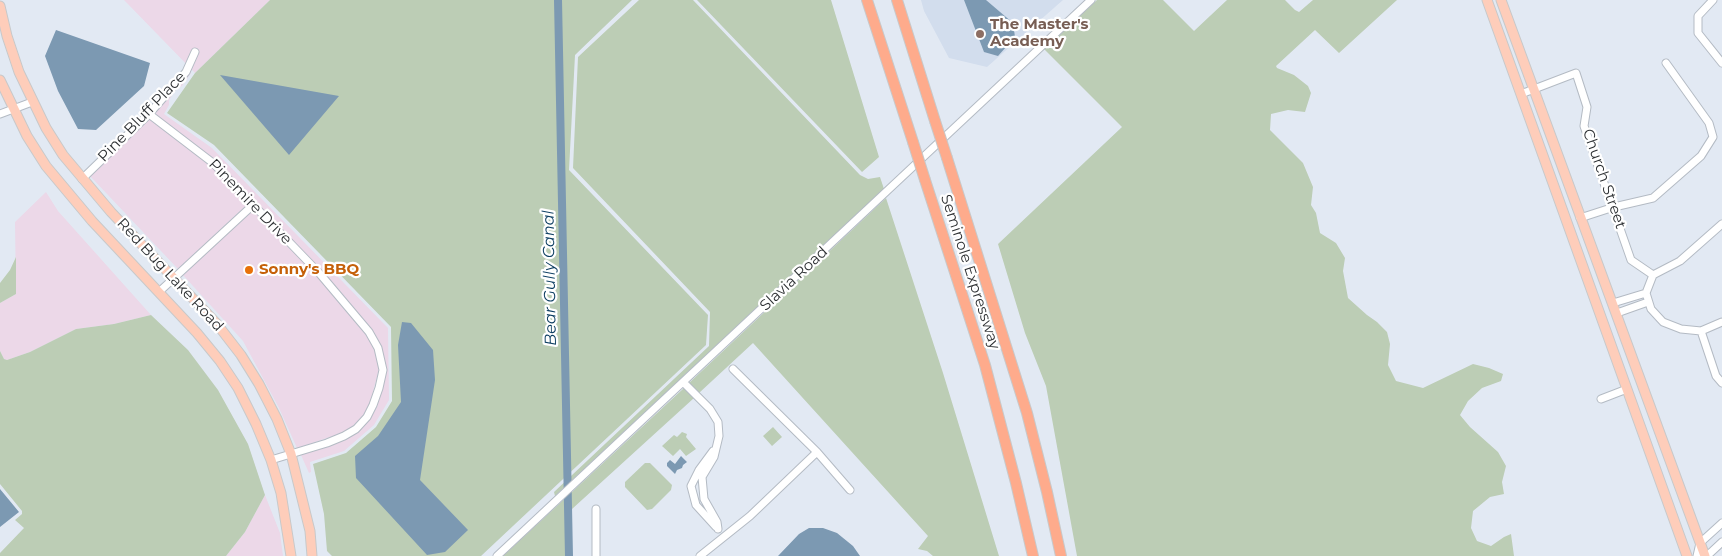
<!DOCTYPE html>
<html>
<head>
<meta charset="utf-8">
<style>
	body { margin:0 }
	canvas { display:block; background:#e2e9f3 }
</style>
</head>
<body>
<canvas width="1722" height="556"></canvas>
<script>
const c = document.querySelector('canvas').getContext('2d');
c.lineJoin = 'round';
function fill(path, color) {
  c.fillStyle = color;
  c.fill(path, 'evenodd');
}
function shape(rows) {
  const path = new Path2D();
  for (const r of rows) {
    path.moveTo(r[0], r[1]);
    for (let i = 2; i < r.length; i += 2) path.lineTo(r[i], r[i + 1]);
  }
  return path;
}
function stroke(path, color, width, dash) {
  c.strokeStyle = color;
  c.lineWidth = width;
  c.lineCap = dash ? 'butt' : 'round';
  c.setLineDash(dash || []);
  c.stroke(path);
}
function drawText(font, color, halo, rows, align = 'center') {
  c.font = font + ' Montserrat,sans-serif';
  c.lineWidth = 4.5;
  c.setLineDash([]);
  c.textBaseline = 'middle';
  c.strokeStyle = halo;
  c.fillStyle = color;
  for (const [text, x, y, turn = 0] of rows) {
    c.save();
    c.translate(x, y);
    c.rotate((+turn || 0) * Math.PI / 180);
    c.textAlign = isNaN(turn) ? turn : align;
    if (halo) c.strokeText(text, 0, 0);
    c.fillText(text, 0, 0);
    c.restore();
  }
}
fill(shape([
	[124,0,270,0,195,73],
	[190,72,191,73,182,86,175,91,169,100,169,105,164,114,212,148,388,328,389,400,374,425,344,451,310,462,311,472,309,473,301,455,346,439,359,432,370,419,377,407,386,371,382,348,371,330,323,272,215,161,155,114],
	[150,119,211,166,248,204,178,269,90,176],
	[46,192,58,211,151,315,114,324,76,329,30,352,7,360,4,359,0,351,0,303,16,294,15,222],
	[253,210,318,277,366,334,375,349,379,369,370,403,364,415,353,426,342,433,297,448,279,408,243,341,183,275],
	[265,495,280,533,283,556,226,556,245,532]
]), '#ecd8e8');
fill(shape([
	[921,0,1063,0,987,67,949,58,924,11]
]), '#d2dded');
fill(shape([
	[270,0,632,0,575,55,569,170,708,315,706,345,481,556,332,556,327,551,324,514,313,464,346,453,376,427,392,401,391,327,214,145,167,113,195,73],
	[639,0,693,0,860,175,868,179,880,177,884,189,555,496,554,492,709,346,710,312,573,168,578,57],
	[697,0,831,0,879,157,862,172],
	[1097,0,1163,0,1194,31,1227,0,1285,0,1295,10,1299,12,1313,0,1397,0,1339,53,1315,30,1276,66,1277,68,1294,75,1308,86,1311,93,1305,112,1288,110,1271,114,1270,130,1303,163,1313,187,1311,205,1316,213,1320,233,1336,243,1345,258,1343,271,1348,298,1367,315,1377,322,1387,332,1390,344,1388,365,1396,381,1423,388,1473,364,1489,368,1503,374,1501,381,1482,388,1468,401,1460,415,1470,427,1498,452,1506,466,1502,482,1504,494,1490,497,1473,511,1471,528,1477,541,1491,546,1504,537,1511,534,1514,556,1077,556,1046,386,1025,333,998,244,1122,127,1044,49],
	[886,198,943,373,999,556,933,556,927,551,918,549,928,536,753,343,699,393,689,383],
	[16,257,16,294,0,303,0,283,10,270],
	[151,315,188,350,218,390,248,444,265,495,245,532,226,556,0,556,0,553,24,528,15,520,22,514,22,511,0,484,0,351,4,359,7,360,30,352,76,329,114,324],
	[684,388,694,398,572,509,570,556,503,556],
	[773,427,782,437,772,446,763,436],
	[682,432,687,434,686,437,696,449,686,456,680,449,673,456,662,446,674,435,677,437],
	[645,463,650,463,672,485,671,490,652,509,647,510,625,487,625,482]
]), '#bccdb5');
fill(shape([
	[964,0,986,0,1013,23,1015,37,998,56,984,52],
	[56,30,150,63,144,86,96,130,78,129,58,91,45,56],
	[220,75,339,96,289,155],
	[402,322,411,323,433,350,435,380,420,480,468,530,445,552,427,555,356,478,355,456,378,436,401,402,398,345],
	[681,456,687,462,683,465,682,468,677,470,675,474,667,466,667,463,670,460,675,464],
	[0,489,19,512,0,527],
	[809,528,823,528,837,533,853,546,860,556,778,556,799,534]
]), '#7c99b2');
stroke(shape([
	[558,0,569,556]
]), '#7c99b2', 8);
const minor = shape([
	[1713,0,1698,16,1698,33,1722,63],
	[1521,94,1576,73,1587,107,1584,126,1631,260,1653,275,1646,293,1651,309,1663,322,1681,329,1701,331,1722,322],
	[0,114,32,102],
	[149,114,213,163,320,274,369,332,378,348,383,370,379,388,373,405,367,417,356,429,344,436,327,443,271,460],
	[82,179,149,114,186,72,195,52],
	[1580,218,1614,207,1653,198,1701,156,1713,137,1709,123,1666,63],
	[1653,275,1680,261,1722,224],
	[160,291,253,205],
	[1613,303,1646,293],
	[1617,313,1648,302],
	[1701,331,1716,376,1722,383],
	[733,369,817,452,850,490],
	[684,383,710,409,718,422,719,436,714,457,702,477,704,499,717,522,718,529],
	[1601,399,1627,389],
	[713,451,699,470,691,486,696,505,716,527],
	[497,556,1091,0],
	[596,556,596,509],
	[700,556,750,516,817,452],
	[1697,556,1700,543,1722,523],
	[1707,556,1722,542]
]);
const major = shape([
	[1487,0,1687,556],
	[1501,0,1705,556],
	[0,6,7,36,19,72,46,128,63,155,111,212,217,324,241,355,259,384,277,419,291,454,310,531,312,556],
	[0,80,27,136,46,166,92,221,197,333,220,361,238,388,256,424,271,460,281,493,291,556]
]);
const highway = shape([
	[867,0,913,142],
	[897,0,935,121],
	[947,158,1027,413,1047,492,1061,556],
	[925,180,985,365,1016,483,1033,556]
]);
stroke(minor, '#b4bbc4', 9);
stroke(major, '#c8c9ca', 11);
stroke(highway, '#c8c9ca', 12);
stroke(minor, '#fff', 7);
stroke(major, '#fecdba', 9);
stroke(highway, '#feab8c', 10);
const highwayBridge = shape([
	[935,121,947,158],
	[913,142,925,180]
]);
stroke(highwayBridge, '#c8c9ca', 12, []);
stroke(highwayBridge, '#feab8c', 10);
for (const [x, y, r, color] of [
	[980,34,5,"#8d6e63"],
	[249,270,5,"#e8710a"]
]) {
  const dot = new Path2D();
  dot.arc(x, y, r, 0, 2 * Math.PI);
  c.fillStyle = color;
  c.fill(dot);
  stroke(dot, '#fff', 2);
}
drawText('bold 15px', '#785e54', '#fff', [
	["The Master's",990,25],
	["Academy",990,42]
], 'left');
drawText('15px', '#2d3033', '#fff', [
	["Pine Bluff Place",142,117,-46],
	["Church Street",1604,179,71],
	["Pinemire Drive",250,202,46],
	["Seminole Expressway",970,272,72],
	["Red Bug Lake Road",170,275,47],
	["Slavia Road",794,279,-43]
]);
drawText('bold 15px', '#c56008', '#fff', [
	["Sonny's BBQ",259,270]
], 'left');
drawText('italic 16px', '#0d3e62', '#fff', [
	["Bear Gully Canal",550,278,-91]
]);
</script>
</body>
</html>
